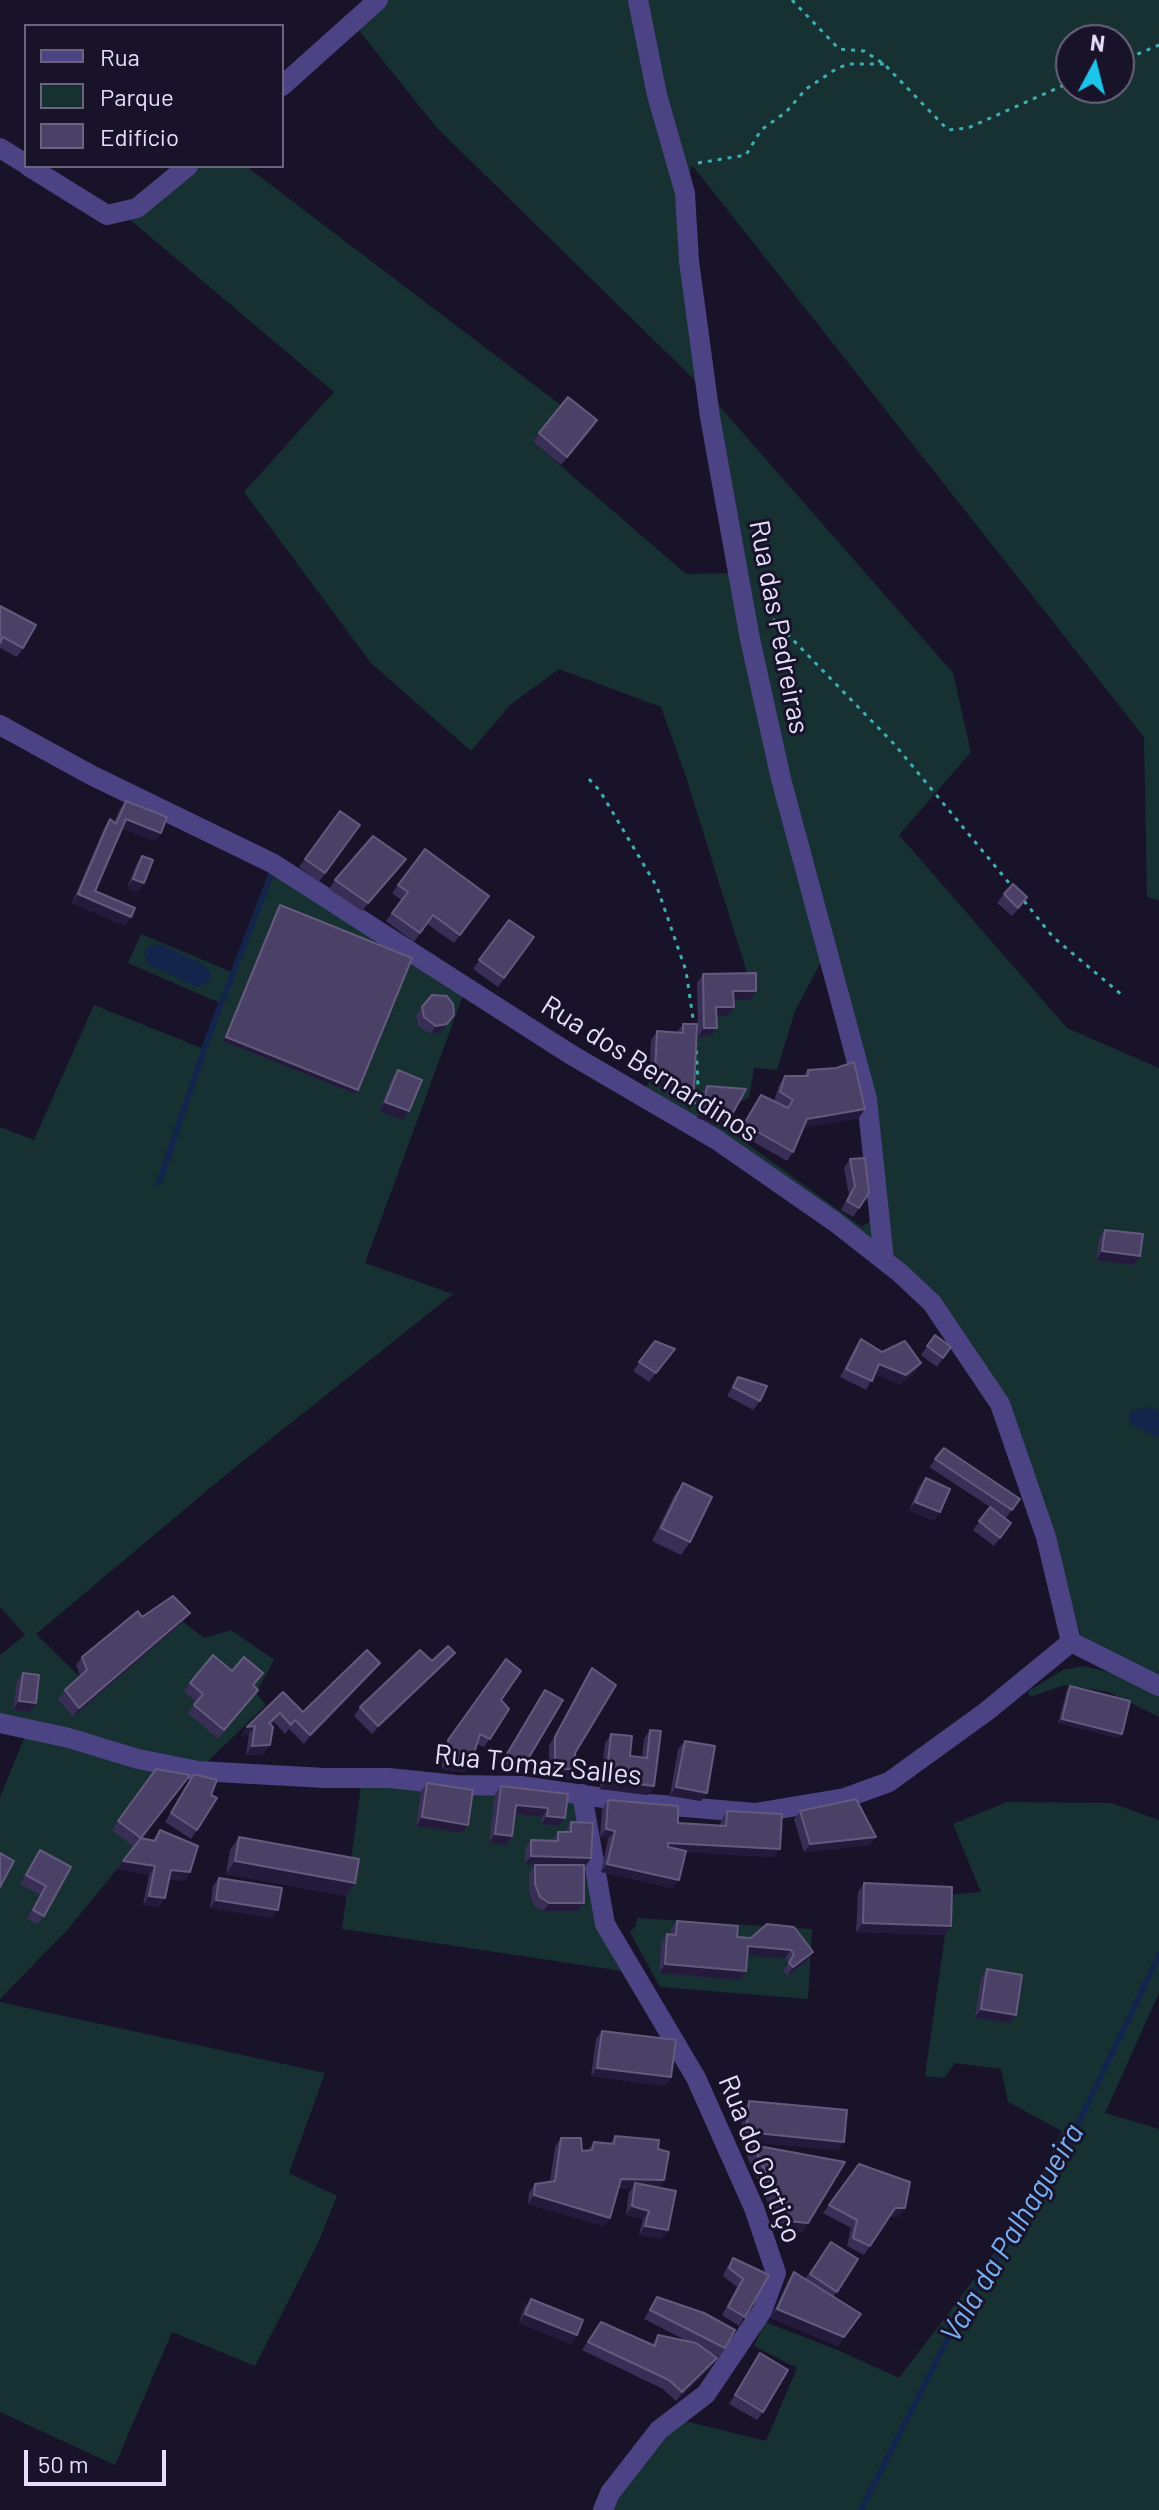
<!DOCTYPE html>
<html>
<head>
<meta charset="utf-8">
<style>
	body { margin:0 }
	#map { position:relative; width:1159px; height:2510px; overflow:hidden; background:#191329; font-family:Barlow,sans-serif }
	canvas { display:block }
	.legend { position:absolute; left:24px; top:24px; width:260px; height:144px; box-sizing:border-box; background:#191329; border:2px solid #6a657d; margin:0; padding:10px 14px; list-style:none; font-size:24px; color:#e4dffc }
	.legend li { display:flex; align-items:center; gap:16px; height:40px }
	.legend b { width:40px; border:2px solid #6a657d }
	.north { position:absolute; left:1055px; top:24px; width:80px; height:80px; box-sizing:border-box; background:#191329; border:2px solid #6a657d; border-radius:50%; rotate:7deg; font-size:22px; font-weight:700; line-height:32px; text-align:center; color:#e4dffc }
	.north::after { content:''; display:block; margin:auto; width:28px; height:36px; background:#1dc4ea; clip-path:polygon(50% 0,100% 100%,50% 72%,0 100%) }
	.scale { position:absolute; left:24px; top:2450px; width:142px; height:36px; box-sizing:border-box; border:4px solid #e4dffc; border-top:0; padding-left:10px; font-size:24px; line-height:28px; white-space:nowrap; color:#e4dffc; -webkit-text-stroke:6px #191329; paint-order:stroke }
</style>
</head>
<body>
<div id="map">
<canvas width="1159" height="2510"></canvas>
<ul class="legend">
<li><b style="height:10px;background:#4b4384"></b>Rua</li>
<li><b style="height:22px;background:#173133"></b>Parque</li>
<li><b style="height:22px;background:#4b4167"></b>Edifício</li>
</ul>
<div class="north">N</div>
<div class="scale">50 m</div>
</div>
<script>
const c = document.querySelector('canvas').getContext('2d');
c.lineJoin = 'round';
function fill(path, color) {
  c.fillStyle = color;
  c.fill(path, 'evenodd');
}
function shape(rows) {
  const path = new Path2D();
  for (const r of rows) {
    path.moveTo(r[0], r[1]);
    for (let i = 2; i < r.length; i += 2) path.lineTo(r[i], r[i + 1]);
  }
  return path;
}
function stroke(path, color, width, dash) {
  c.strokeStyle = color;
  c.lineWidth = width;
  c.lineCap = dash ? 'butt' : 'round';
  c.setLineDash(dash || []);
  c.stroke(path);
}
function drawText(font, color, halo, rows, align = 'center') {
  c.font = font + ' Barlow,sans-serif';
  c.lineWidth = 6;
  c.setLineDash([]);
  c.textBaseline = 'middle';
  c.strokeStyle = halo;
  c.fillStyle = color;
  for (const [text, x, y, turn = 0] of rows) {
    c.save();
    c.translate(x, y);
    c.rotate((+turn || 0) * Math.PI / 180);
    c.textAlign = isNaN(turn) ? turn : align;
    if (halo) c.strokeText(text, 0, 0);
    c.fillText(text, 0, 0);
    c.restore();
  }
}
fill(shape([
	[378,0,1159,0,1159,900,1147,897,1144,737,692,165,686,187,707,392,953,673,971,752,899,835,1067,1028,1159,1068,1159,1411,1149,1407,1129,1412,1129,1422,1159,1438,1159,1678,1081,1636,1051,1535,1000,1404,932,1303,640,1095,649,1082,666,1089,695,1034,698,1037,710,1016,750,982,685,774,661,707,559,669,510,705,471,751,371,663,244,492,334,392,121,212,188,166,246,166,562,406,533,442,686,574,738,573,707,392,437,128,353,23],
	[1071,40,1119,40,1119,88,1071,88],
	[822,960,859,1118,870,1221,862,1227,724,1127,697,1118,749,1098,754,1068,777,1070,795,1011],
	[272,863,466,987,365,1263,453,1294,228,1473,36,1634,81,1678,183,1622,204,1638,231,1630,274,1660,256,1693,266,1705,198,1771,158,1763,150,1778,135,1847,68,1929,0,1999,0,1797,28,1729,0,1723,0,1655,25,1635,0,1607,0,1127,34,1140,94,1005,204,1049,220,1003,128,963,141,934,232,972],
	[1083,1666,1112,1673,1159,1696,1159,1717,1109,1692,1064,1685,1030,1697,1028,1691,1063,1670],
	[362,1778,582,1794,602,1912,635,1973,342,1929],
	[1007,1802,1111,1803,1159,1820,1159,1993,1105,2113,1159,2129,1159,2510,605,2510,676,2419,766,2441,797,2368,754,2346,765,2322,840,2351,899,2378,1014,2227,1018,2226,1062,2131,1008,2102,1001,2069,955,2063,944,2078,925,2076,945,1935,946,1895,981,1892,953,1824],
	[637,1918,812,1929,808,1999,660,1987,630,1932,636,1926],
	[671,1930,745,1947,807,1961,783,1971,788,1963,785,1958,742,1955,659,1973,661,1943,670,1944],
	[0,2002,325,2073,289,2173,337,2196,318,2243,255,2366,172,2332,115,2465,0,2412]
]), '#173133');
fill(shape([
	[151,945,162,945,200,963,212,973,208,983,197,987,148,964,144,953],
	[1149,1407,1159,1411,1159,1438,1129,1423,1129,1412]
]), '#14254c');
stroke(shape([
	[159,1183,208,1038,273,870],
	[861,2510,967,2301,1051,2180,1159,1955]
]), '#14254c', 6);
stroke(shape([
	[792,0,839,49,864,51,884,64,948,130,968,128,1071,82],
	[1119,62,1159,45],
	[698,163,746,155,761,130,786,112,806,89,836,69,848,64,884,64],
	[766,612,895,745,1014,889],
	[589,779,600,791,657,887,686,971,694,1025],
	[1024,901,1053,937,1122,995],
	[694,1104,698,1086,696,1044]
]), '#3dafb2', 3, [4, 6]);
stroke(shape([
	[638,0,657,95,685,193,689,261,710,417,750,639,781,779,867,1099,884,1260],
	[282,86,378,0],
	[0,148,26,164],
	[28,166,107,215,137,208,188,166],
	[0,725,91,775,272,863,570,1054,717,1140,835,1222,900,1273,932,1303,1000,1404,1046,1537,1071,1642],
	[1071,1642,1159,1686],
	[0,1723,69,1738,138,1759,198,1771,325,1778,389,1778,456,1785,522,1786,638,1803,755,1813,845,1798,889,1782,987,1711,1071,1642],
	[582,1794,605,1924,696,2078,754,2208,776,2273,762,2311,706,2394,659,2430,610,2493,603,2510]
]), '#4b4384', 20);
fill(shape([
	[591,429,561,465,533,442,539,433],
	[0,606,23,648,17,657,0,648],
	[126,801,161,833,155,841,122,828,95,891,125,926,72,903,104,828,110,819,114,822,120,809],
	[340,811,360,825,319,882,299,867],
	[425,849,489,896,454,943,427,924,414,942,386,921,401,900,392,893],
	[142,856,138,892,127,888,136,865],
	[406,859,362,911,329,889,335,880],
	[1004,894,1021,906,1012,916,997,903],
	[280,905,358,1090,355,1094,223,1041,277,909],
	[509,920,534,937,498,987,473,969],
	[703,974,750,1000,734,1000,728,1016,717,1016,711,1036,698,1037,697,983],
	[432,995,441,1032,430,1034,418,1026,416,1015],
	[683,1024,688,1099,669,1098,666,1089,649,1082,651,1040,657,1031,677,1032],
	[398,1070,409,1111,403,1120,379,1111,392,1079],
	[808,1070,859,1118,804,1127,793,1152,787,1161,738,1133,761,1095,774,1101,779,1085,785,1076,803,1076],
	[707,1086,730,1118,724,1127,697,1118,701,1094],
	[850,1159,869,1193,853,1217,841,1210,849,1195,844,1168],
	[1105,1230,1140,1256,1134,1265,1096,1260,1099,1238],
	[935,1335,951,1347,937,1367,921,1355],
	[861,1339,882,1352,921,1363,915,1372,900,1384,875,1374,866,1390,840,1377,855,1348],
	[655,1341,675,1349,649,1382,633,1371],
	[738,1377,760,1401,753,1410,727,1396],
	[944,1448,1020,1499,1006,1518,997,1512,1011,1523,994,1546,973,1530,990,1507,929,1467],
	[926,1478,934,1521,909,1510,919,1487],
	[683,1483,690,1542,681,1555,652,1541,674,1496],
	[190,1613,183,1622,73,1717,58,1699,65,1690,80,1676,76,1665,82,1657,142,1617],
	[455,1653,448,1661,372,1734,354,1716,360,1707,432,1661],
	[506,1659,501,1700,509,1709,484,1747,477,1744,465,1772,442,1769,442,1749],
	[380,1663,374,1671,304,1744,289,1729,285,1734,274,1722,270,1725,264,1754,246,1755,249,1734,241,1736,247,1727,283,1692,303,1712],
	[592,1668,575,1753,571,1779,549,1776,549,1746,586,1677],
	[232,1671,258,1690,218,1739,188,1713,196,1702,184,1691,190,1683],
	[23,1673,30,1712,13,1710,17,1681],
	[1070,1686,1122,1734,1119,1738,1058,1723,1067,1690],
	[545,1690,525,1764,519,1773,501,1763],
	[650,1730,654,1786,648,1795,600,1789,605,1743,611,1734,630,1756,642,1757,644,1739],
	[685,1741,701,1801,670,1796,678,1749],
	[156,1769,141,1838,153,1840,160,1830,190,1872,184,1881,169,1879,165,1898,159,1906,143,1905,149,1875,117,1869,134,1847,112,1830],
	[194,1774,197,1830,191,1839,165,1822],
	[427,1783,468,1825,462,1833,416,1826,421,1791],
	[501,1786,565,1818,559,1826,541,1824,542,1817,515,1814,512,1836,506,1845,489,1843,495,1794],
	[608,1800,678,1823,720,1826,721,1820,727,1811,774,1857,685,1852,673,1888,601,1872,608,1839,600,1837,602,1809],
	[800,1811,870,1845,804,1852,794,1819],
	[571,1822,585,1867,584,1867,578,1911,543,1911,534,1906,529,1892,529,1873,535,1865,525,1864,525,1849,531,1840,552,1841,558,1832,565,1832],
	[239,1837,355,1883,346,1896,226,1874,230,1850],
	[40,1850,71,1867,44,1916,38,1924,27,1919,40,1895,20,1884],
	[219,1878,272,1918,210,1908,213,1886],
	[864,1883,945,1935,856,1932,858,1892],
	[677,1921,737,1937,813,1952,807,1961,787,1976,783,1971,788,1963,785,1958,747,1955,740,1980,659,1973,661,1943,667,1934,671,1935,671,1929],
	[987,1969,1016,2015,1009,2023,975,2018,981,1978],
	[602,2031,671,2077,665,2086,591,2076,596,2039],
	[749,2101,838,2150,740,2141,743,2110],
	[615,2136,658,2149,664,2180,659,2188,668,2230,661,2239,639,2235,643,2219,626,2215,629,2192,632,2188,618,2188,604,2226,528,2204,529,2193,535,2184,550,2181,555,2147,561,2138,582,2151,588,2150,594,2142,610,2144],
	[753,2145,808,2223,802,2232,780,2230,746,2154],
	[859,2164,899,2217,889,2217,864,2255,847,2246,851,2228,823,2213],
	[831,2242,858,2259,833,2297,838,2346,771,2318,788,2281,794,2272,805,2279],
	[733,2258,769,2275,739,2326,722,2315,737,2287,723,2276,727,2267],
	[657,2297,725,2348,719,2357,706,2350,711,2367,676,2401,663,2389,582,2350,601,2322,652,2345,658,2335,689,2342,644,2319],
	[531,2299,577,2335,571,2344,519,2323,524,2308],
	[760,2353,763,2412,757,2420,729,2404]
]), '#392e55');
fill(shape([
	[126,819,161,833,155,841,120,827],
	[406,859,400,868,362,911,368,903],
	[133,879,144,883,138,892,127,888],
	[78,894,131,917,125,926,72,903],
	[733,991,756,991,750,1000,727,1000],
	[716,1007,734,1007,728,1016,710,1016],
	[454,1015,441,1032,430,1034,436,1026],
	[704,1028,717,1028,711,1036,698,1037],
	[226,1037,358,1090,355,1094,223,1041],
	[655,1074,672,1080,666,1089,649,1082],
	[675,1089,694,1090,688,1099,669,1098],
	[385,1102,409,1111,403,1120,379,1111],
	[703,1109,730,1118,724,1127,697,1118],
	[865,1109,859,1118,801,1128,807,1119],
	[1102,1251,1140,1256,1134,1265,1096,1260],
	[921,1363,915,1372,900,1384,873,1373,879,1364],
	[915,1502,940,1512,934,1521,909,1510],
	[190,1613,183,1622,73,1717,79,1708],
	[455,1653,448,1661,372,1734,378,1726],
	[380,1663,374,1671,304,1744,310,1735],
	[19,1701,36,1703,30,1712,13,1710],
	[1062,1719,1122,1734,1119,1738,1058,1723],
	[255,1726,249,1734,241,1736,247,1727],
	[270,1745,264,1754,246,1755,252,1746],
	[448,1761,471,1763,465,1772,442,1769],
	[555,1768,577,1770,571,1779,549,1776],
	[606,1780,654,1786,648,1795,600,1789],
	[676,1787,707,1793,701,1801,670,1796],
	[516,1805,548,1808,542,1817,510,1813],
	[547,1816,565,1818,559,1826,541,1824],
	[422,1817,468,1825,462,1833,416,1826],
	[606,1829,615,1831,608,1839,600,1837],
	[495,1834,512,1836,506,1845,489,1843],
	[876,1837,870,1845,804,1852,810,1844],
	[668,1843,780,1849,774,1857,662,1851],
	[531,1856,591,1858,585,1867,525,1864],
	[123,1861,155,1866,149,1875,117,1869],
	[235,1861,355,1883,346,1896,226,1874],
	[607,1864,679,1880,673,1888,601,1872],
	[171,1870,190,1872,184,1881,165,1878],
	[149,1896,165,1898,159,1906,143,1905],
	[216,1900,278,1910,272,1918,210,1908],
	[549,1903,584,1903,578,1911,543,1911],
	[863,1923,951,1926,945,1935,856,1932],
	[748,1946,791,1950,785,1958,742,1955],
	[813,1952,807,1961,787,1976,793,1967],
	[665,1964,746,1971,740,1980,659,1973],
	[981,2009,1016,2015,1009,2023,975,2018],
	[597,2068,671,2077,665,2086,591,2076],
	[746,2132,844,2142,838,2150,740,2141],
	[621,2179,664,2180,658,2189,635,2183,632,2188,615,2187],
	[534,2195,610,2218,604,2226,528,2204],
	[632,2206,649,2211,643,2219,626,2215],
	[895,2208,905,2208,899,2217,889,2217],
	[787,2221,808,2223,802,2232,780,2230],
	[645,2226,668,2230,661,2239,639,2235],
	[777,2309,861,2314,838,2346,771,2318],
	[525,2314,577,2335,571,2344,519,2323],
	[717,2358,711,2367,676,2401,682,2392]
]), '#241b3c');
const building = shape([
	[568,397,597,420,567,457,539,433,568,397],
	[0,606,36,625,23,648,3,637,0,643,0,606],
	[126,801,167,817,161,833,126,819,95,891,135,908,131,917,78,894,110,819,116,824,126,801],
	[340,811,360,825,325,873,305,859,340,811],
	[373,836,406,859,368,903,335,880,373,836],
	[425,849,489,896,460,935,433,915,420,933,392,913,408,892,398,885,425,849],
	[142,856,153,860,144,883,133,879,142,856],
	[1013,884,1027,897,1018,908,1004,894,1013,884],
	[280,905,412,958,358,1090,226,1037,280,905],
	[509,920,534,937,504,978,479,960,509,920],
	[756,973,756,991,733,991,734,1007,716,1007,717,1028,704,1028,703,974,756,973],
	[432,995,447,996,453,1004,454,1015,447,1024,436,1026,424,1017,422,1007,432,995],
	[683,1024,697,1024,694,1090,675,1089,672,1080,655,1074,657,1031,683,1033,683,1024],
	[854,1062,865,1109,807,1119,793,1152,744,1124,761,1095,788,1108,793,1100,780,1092,785,1076,808,1076,808,1070,836,1068,854,1062],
	[398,1070,422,1080,409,1111,385,1102,398,1070],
	[707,1086,746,1089,730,1118,703,1109,707,1086],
	[865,1158,869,1193,859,1208,847,1201,855,1186,850,1159,865,1158],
	[1105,1230,1143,1234,1140,1256,1102,1251,1105,1230],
	[935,1335,951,1347,943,1358,927,1346,935,1335],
	[861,1339,882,1352,905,1341,921,1363,906,1375,879,1364,872,1381,846,1369,861,1339],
	[655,1341,675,1349,656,1373,639,1362,655,1341],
	[738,1377,767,1386,760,1401,733,1387,738,1377],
	[944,1448,1020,1499,1012,1510,935,1459,944,1448],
	[926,1478,950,1489,940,1512,915,1502,926,1478],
	[683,1483,712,1497,690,1542,661,1528,683,1483],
	[990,1507,1011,1523,1000,1538,979,1521,990,1507],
	[173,1596,190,1613,79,1708,65,1690,87,1670,82,1657,138,1611,142,1617,173,1596],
	[448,1646,455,1653,378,1726,360,1707,420,1650,432,1661,448,1646],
	[367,1650,380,1663,310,1735,295,1720,291,1725,280,1713,269,1723,273,1727,270,1745,252,1746,255,1726,247,1727,283,1692,303,1712,367,1650],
	[213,1655,232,1671,244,1657,263,1673,253,1685,258,1690,224,1730,194,1705,203,1694,190,1683,213,1655],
	[506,1659,521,1671,501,1700,509,1709,490,1739,480,1734,471,1763,448,1761,448,1740,506,1659],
	[592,1668,616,1685,575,1753,577,1770,555,1768,555,1737,592,1668],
	[23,1673,39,1675,36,1703,19,1701,23,1673],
	[1070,1686,1130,1701,1122,1734,1062,1719,1070,1686],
	[545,1690,563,1700,525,1764,507,1754,545,1690],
	[650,1730,661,1731,654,1786,606,1780,611,1734,632,1736,630,1756,647,1758,650,1730],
	[685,1741,715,1746,707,1793,676,1787,685,1741],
	[156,1769,190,1775,141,1838,155,1841,160,1830,198,1846,190,1872,171,1870,165,1898,149,1896,155,1866,123,1861,141,1838,118,1821,156,1769],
	[194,1774,217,1780,211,1795,217,1798,197,1830,171,1813,194,1774],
	[427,1783,473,1790,468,1825,422,1817,427,1783],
	[501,1786,568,1794,565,1818,547,1816,548,1808,516,1805,512,1836,495,1834,501,1786],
	[856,1799,876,1837,810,1844,800,1811,856,1799],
	[608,1800,678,1806,678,1823,726,1826,727,1811,782,1814,780,1849,668,1843,668,1847,686,1851,679,1880,607,1864,615,1831,606,1829,608,1800],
	[571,1822,593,1823,591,1858,531,1856,531,1840,558,1841,558,1832,571,1832,571,1822],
	[239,1837,359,1859,355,1883,235,1861,239,1837],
	[40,1850,71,1867,44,1916,33,1910,46,1886,26,1875,40,1850],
	[0,1853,14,1861,0,1887,0,1853],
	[535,1865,584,1865,584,1903,549,1903,540,1897,535,1884,535,1865],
	[219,1878,282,1888,278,1910,216,1900,219,1878],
	[864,1883,952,1887,951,1926,863,1923,864,1883],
	[677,1921,738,1926,737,1937,751,1938,767,1924,794,1927,813,1952,793,1967,789,1963,794,1954,791,1950,748,1946,746,1971,665,1964,667,1934,676,1935,677,1921],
	[987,1969,1022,1975,1016,2015,981,2009,987,1969],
	[602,2031,676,2040,671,2077,597,2068,602,2031],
	[749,2101,847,2110,844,2142,746,2132,749,2101],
	[615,2136,659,2140,658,2149,669,2152,664,2180,621,2179,610,2218,534,2195,535,2184,555,2181,561,2138,581,2138,582,2151,592,2150,594,2142,614,2144,615,2136],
	[753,2145,845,2162,808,2223,787,2221,753,2145],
	[859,2164,910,2182,905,2208,895,2208,870,2246,853,2238,857,2220,829,2205,859,2164],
	[635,2183,676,2191,668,2230,645,2226,649,2211,632,2206,635,2183],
	[831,2242,858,2259,837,2292,810,2274,831,2242],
	[733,2258,769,2275,745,2317,728,2307,743,2279,729,2268,733,2258],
	[794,2272,861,2314,844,2337,777,2309,794,2272],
	[657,2297,704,2313,735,2330,725,2348,650,2310,657,2297],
	[531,2299,583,2320,577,2335,525,2314,531,2299],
	[601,2322,655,2346,658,2335,696,2343,717,2358,682,2392,669,2380,588,2342,601,2322],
	[760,2353,788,2370,763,2412,735,2395,760,2353]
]);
fill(building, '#4b4167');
stroke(building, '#635a7e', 2);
drawText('28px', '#e4dffc', '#191329', [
	["Rua das Pedreiras",779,627,79],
	["Rua dos Bernardinos",650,1069,32],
	["Rua Tomaz Salles",538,1765,6],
	["Rua do Cortiço",760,2159,68]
]);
drawText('italic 30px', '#76aff2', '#191329', [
	["Vala da Palhagueira",1012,2233,-59]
]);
</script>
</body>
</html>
